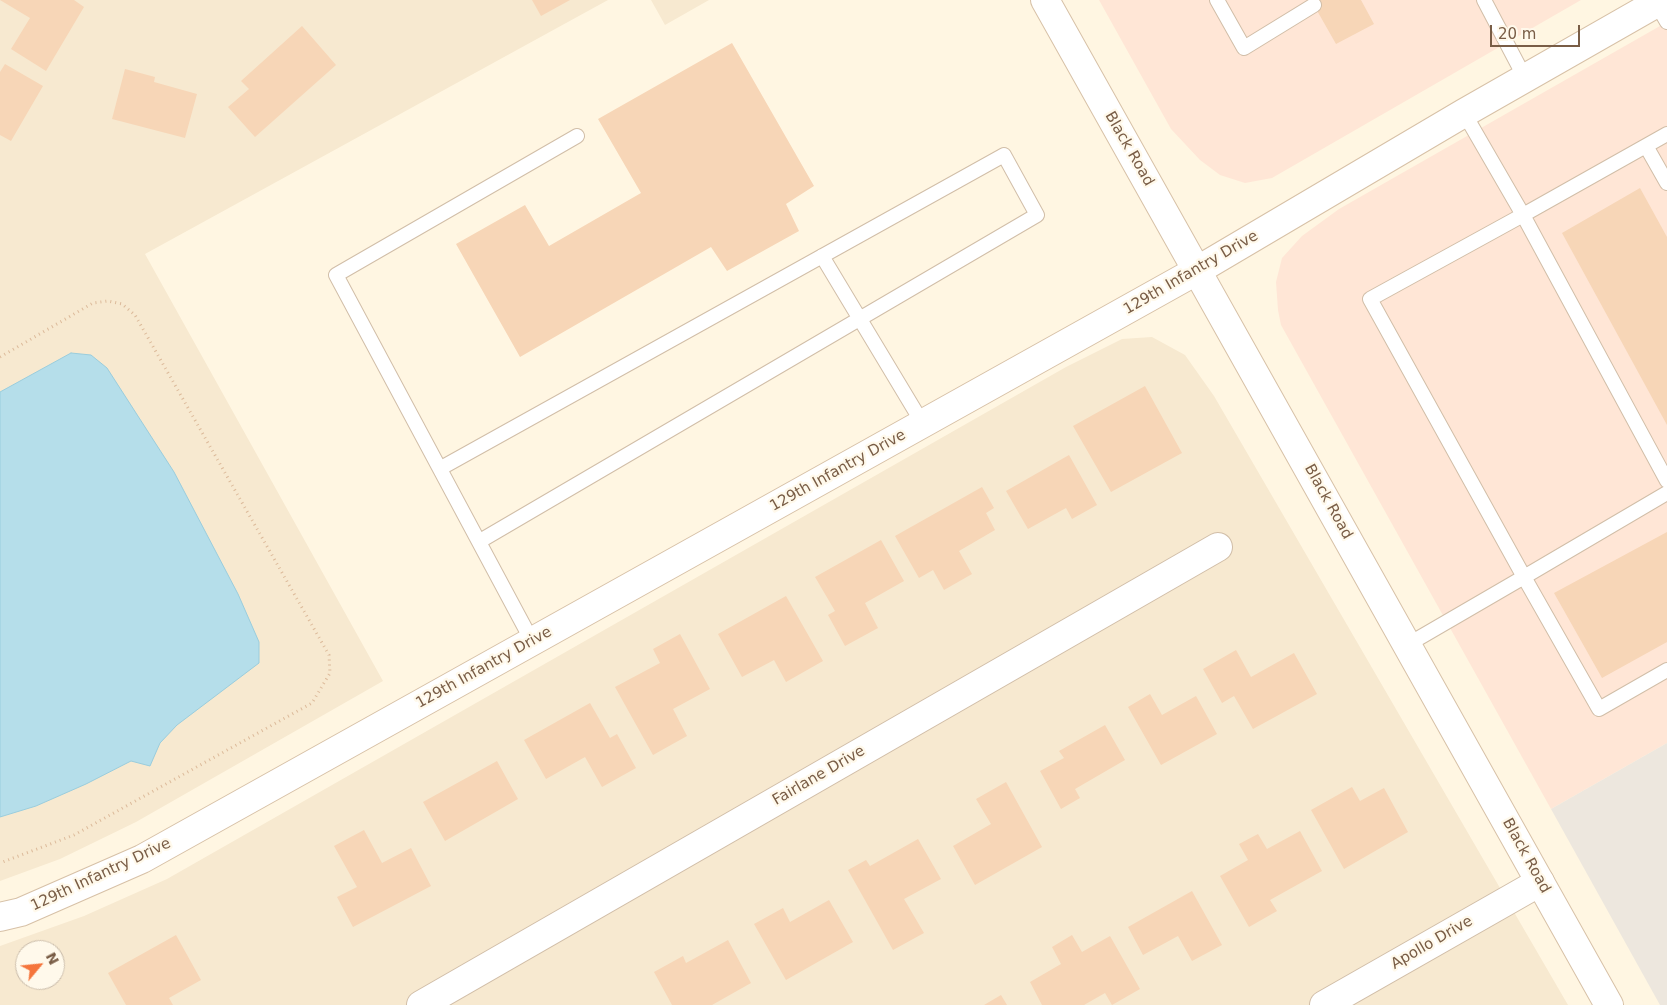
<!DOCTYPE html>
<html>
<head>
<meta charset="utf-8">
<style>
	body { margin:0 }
	#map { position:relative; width:1667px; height:1005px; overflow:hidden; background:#fff6e2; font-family:"DejaVu Sans",sans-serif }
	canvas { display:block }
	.north { position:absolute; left:15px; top:940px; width:50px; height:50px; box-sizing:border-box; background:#fff9eb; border:1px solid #c9bba9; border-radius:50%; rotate:62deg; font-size:14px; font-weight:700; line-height:20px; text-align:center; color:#795d46 }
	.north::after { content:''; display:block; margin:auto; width:18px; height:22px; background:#f5753b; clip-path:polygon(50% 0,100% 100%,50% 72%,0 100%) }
	.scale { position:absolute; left:1490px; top:25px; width:90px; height:22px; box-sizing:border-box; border:2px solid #795d46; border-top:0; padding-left:6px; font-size:15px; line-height:18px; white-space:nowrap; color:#795d46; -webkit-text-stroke:4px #fff9eb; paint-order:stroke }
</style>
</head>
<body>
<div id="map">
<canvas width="1667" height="1005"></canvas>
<div class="north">N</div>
<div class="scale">20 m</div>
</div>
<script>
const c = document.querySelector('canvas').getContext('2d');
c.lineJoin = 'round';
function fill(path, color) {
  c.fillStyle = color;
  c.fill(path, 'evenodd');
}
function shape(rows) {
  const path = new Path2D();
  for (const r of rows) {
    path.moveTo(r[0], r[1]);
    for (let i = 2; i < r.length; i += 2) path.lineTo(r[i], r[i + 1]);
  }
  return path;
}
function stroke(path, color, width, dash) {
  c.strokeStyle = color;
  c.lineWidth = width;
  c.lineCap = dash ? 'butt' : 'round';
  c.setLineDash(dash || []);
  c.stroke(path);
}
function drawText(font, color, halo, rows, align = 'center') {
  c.font = font + ' "DejaVu Sans",sans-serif';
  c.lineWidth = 4.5;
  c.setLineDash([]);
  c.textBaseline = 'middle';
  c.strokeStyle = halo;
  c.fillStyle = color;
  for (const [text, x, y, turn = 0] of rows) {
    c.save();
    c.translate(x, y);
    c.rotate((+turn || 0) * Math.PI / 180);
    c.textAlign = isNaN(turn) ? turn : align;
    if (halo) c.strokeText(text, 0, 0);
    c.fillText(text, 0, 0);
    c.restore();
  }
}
fill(shape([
	[0,0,608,0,145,254,383,681,136,822,60,859,0,881],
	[651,0,709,0,665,25],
	[1152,337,1185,355,1214,396,1568,1005,0,1005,0,946,84,916,167,879,1066,367,1122,339],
	[25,950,55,950,55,980,25,980]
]), '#f7e9d0');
fill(shape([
	[1099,0,1581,0,1272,178,1245,183,1220,175,1200,160,1171,129],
	[1667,22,1667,743,1551,809,1281,325,1278,310,1276,282,1282,258,1302,236,1339,209]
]), '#ffe6d6');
fill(shape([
	[1667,743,1667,1005,1660,1005,1551,809]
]), '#ede7de');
const water = shape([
	[71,353,91,355,107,368,174,472,238,594,259,642,259,663,177,725,160,743,150,766,131,761,86,784,36,806,0,817,0,392,71,353]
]);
fill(water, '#b5deea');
stroke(water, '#9acddd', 1);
fill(shape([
	[0,0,74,0,84,7,46,71,11,49,30,18],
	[532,0,570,0,541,16],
	[1311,0,1361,0,1374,24,1336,44],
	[302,26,336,65,255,137,228,107,249,89,241,81],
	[732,43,814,186,786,204,799,231,727,271,711,247,520,357,456,244,525,205,549,246,641,193,598,119],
	[5,64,43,86,11,141,0,135,0,72],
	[125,69,155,77,154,82,197,94,185,138,112,119],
	[1640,188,1667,237,1667,425,1562,233],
	[1145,386,1182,453,1111,492,1073,426],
	[1069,455,1097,505,1072,519,1066,508,1028,529,1006,491],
	[982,487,994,508,986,513,995,530,959,551,972,574,944,590,933,570,919,578,895,536],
	[1667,532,1667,642,1602,678,1554,593],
	[881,540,904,581,865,603,878,628,845,646,828,615,835,611,815,577],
	[786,596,823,661,786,682,774,660,742,677,718,634],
	[680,634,710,689,673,709,687,736,653,755,615,687,660,663,653,649],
	[1236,650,1251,677,1294,653,1317,694,1253,729,1234,696,1222,703,1203,669],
	[1150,694,1162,715,1196,696,1217,734,1161,765,1128,707],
	[590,703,610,738,617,734,636,768,602,787,585,757,546,779,524,740],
	[1105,725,1125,760,1075,789,1080,798,1061,809,1040,771,1064,758,1059,751],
	[497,761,518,799,445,841,423,802],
	[1006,782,1042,847,975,885,953,846,991,824,976,799],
	[1352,787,1360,801,1384,788,1408,832,1344,869,1311,810],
	[364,830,382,863,411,848,431,886,353,927,337,897,357,887,334,846],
	[1300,831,1322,871,1270,900,1277,911,1249,927,1220,876,1248,860,1239,844,1258,834,1267,849],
	[918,839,941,879,904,899,924,933,893,950,848,870,866,860,870,866],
	[1192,891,1222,945,1192,961,1178,936,1143,955,1128,927],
	[829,900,853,942,786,980,754,924,783,908,790,922],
	[176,935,201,980,169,998,173,1005,126,1005,108,973],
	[1072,935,1082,952,1110,936,1140,989,1112,1005,1105,993,1084,1005,1042,1005,1030,982,1061,964,1052,947],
	[728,940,751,983,712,1005,672,1005,654,972,683,956,686,963],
	[1001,995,1007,1005,984,1005]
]), '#f7d6b7');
const lane = shape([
	[1217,0,1244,48,1314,5],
	[1484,0,1525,78],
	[1656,3,1667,22],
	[1464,113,1523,215,1667,134],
	[1646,146,1667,183],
	[822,256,923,424],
	[441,468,1004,155,1037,215,480,541],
	[1667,493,1524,577,1599,709,1667,670],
	[532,641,336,275,577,136],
	[1407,645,1524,577,1370,299,1523,215,1667,481]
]);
const street = shape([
	[421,1005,1218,547],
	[1324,1005,1540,882]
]);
const secondary = shape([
	[1045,0,1609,1005],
	[0,917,21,912,142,859,1198,270,1464,113,1662,0]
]);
stroke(lane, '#d1bea8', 16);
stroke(street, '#d1bea8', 30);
stroke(secondary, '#d7c1a7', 30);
stroke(shape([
	[0,357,93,303,108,301,122,304,135,315,329,655,330,673,312,703,74,835,0,863]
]), '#dcba9a', 3, [1, 4]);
stroke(lane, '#fff', 14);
stroke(street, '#fff', 28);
stroke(secondary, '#fff', 28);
drawText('15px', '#795d46', '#fff9eb', [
	["Black Road",1129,149,60],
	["129th Infantry Drive",1191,273,-30],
	["129th Infantry Drive",838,471,-29],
	["Black Road",1328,502,61],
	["129th Infantry Drive",484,668,-29],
	["Fairlane Drive",819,776,-30],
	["Black Road",1526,856,61],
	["129th Infantry Drive",101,875,-25],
	["Apollo Drive",1432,943,-30]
]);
</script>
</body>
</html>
